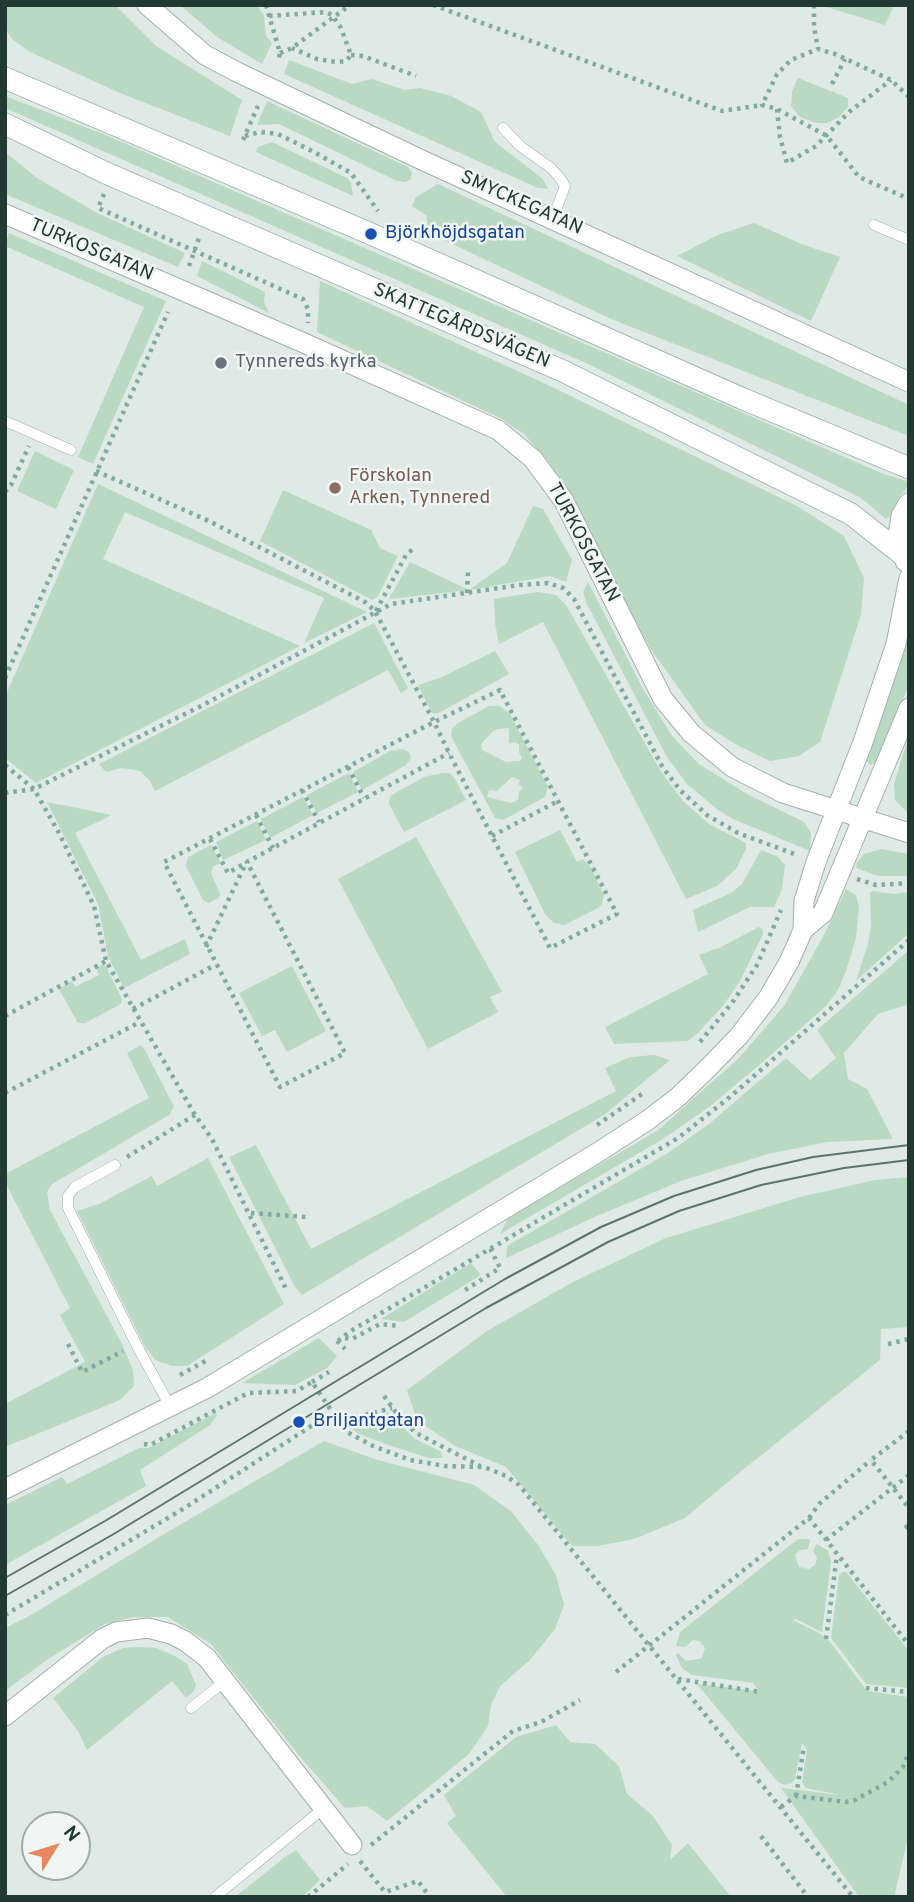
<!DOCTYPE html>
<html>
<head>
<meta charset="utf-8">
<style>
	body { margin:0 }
	#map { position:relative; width:914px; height:1902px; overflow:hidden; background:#dfe9e5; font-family:Overpass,sans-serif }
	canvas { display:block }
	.frame { position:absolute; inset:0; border:7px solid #213833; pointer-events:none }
	.north { position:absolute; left:21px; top:1811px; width:70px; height:70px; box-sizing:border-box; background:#eff6f3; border:2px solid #9daaa6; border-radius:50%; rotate:52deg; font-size:19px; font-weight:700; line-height:28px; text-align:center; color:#213833 }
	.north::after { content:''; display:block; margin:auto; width:24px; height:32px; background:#e7875f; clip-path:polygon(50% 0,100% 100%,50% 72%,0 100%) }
</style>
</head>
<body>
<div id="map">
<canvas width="914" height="1902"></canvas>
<div class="frame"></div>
<div class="north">N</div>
</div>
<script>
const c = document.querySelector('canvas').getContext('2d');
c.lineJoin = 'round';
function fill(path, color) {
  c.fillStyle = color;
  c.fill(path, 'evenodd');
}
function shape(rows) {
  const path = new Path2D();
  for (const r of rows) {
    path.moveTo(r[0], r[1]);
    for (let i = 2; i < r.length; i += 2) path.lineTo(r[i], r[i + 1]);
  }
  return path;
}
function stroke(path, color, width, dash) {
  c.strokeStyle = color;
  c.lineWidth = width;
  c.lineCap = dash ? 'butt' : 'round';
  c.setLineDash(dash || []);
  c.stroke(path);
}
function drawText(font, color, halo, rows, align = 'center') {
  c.font = font + ' Overpass,sans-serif';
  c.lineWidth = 5;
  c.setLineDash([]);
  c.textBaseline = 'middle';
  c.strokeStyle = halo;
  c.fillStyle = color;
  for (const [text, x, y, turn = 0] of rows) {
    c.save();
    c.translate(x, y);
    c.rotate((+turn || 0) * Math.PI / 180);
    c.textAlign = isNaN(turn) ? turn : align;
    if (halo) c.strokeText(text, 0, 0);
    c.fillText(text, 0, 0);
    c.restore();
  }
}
fill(shape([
	[5,5,115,5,156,46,242,100,230,136,120,93,30,52,12,39,5,28],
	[180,5,257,5,264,16,266,36,272,43,262,64,217,37],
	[820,5,894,5,885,25],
	[289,60,352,84,372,79,405,90,420,88,451,96,481,112,495,142,543,179,548,189,538,188,284,74],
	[798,78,848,98,848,107,839,117,827,123,816,123,800,117,791,106,792,91],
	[5,96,108,136,881,473,907,481,908,486,899,497,890,516,886,519,861,498,835,485,588,364,5,108],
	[267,101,408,167,412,173,411,179,405,182,397,181,279,124,257,125],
	[272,142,347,178,351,183,353,196,256,152,258,147],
	[5,152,37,178,97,213,185,253,178,267,5,194],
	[438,184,909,405,909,436,611,319,429,233,426,215,412,206,416,197],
	[754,223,804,245,840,257,811,321,677,256,718,235],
	[9,233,166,301,93,464,78,457,144,307,5,246],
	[202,261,265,292,264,302,269,313,197,276],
	[320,281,546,384,797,506,844,536,864,578,861,615,820,742,799,756,770,761,737,745,705,725,650,648,549,462,523,433,500,418,317,332],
	[35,451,74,470,56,509,17,491],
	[98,484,367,612,304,643,324,598,125,512,103,559,300,646,36,783,5,758,5,697],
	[283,490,371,530,380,548,398,556,378,596,372,600,260,541],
	[533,506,543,509,572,560,566,582,550,576,469,590,389,599,410,562,469,590,507,563],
	[588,582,643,689,672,736,699,764,747,794,804,822,811,833,810,851,733,819,718,810,687,784,667,757,587,604,583,592],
	[538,592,556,595,566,605,662,773,683,801,709,824,746,843,746,849,736,869,717,886,686,899,543,622,499,644,495,623,494,599],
	[909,616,909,685,876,762,870,765,864,757],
	[374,623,408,688,401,693,388,670,155,791,150,781,140,771,122,768,106,772,99,764],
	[495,651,509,674,437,714,432,713,418,685,442,677],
	[489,706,500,706,510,714,548,787,545,797,503,820,495,818,451,736,452,729,458,723],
	[509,728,509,744,514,742,519,744,519,752,522,758,520,761,506,762,482,750,481,744,492,732,497,729],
	[512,777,520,780,518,784,523,788,519,792,518,800,511,803,487,797,489,790,497,791],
	[909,735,909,814,895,800,894,784],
	[402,749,409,752,411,758,406,765,362,790,353,772,390,751],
	[349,773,358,792,317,813,307,795],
	[442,773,450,773,455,779,466,800,404,832,389,804,390,796,424,777],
	[303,797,313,815,270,838,261,819],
	[47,802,112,815,75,833,141,960,185,939,190,954,124,988,108,956,98,904],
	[257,821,266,840,223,860,216,842],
	[560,830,577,862,583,859,590,866,604,895,602,904,598,908,564,925,554,923,545,914,515,852],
	[416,837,502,992,490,997,498,1012,428,1049,338,879],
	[211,845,221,863,213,866,211,873,220,894,219,898,208,903,203,900,186,866,188,857],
	[881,849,909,854,909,876,878,876,856,868,857,862,864,854],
	[761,850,778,857,785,865,782,889,774,907,750,907,698,932,693,910,731,893,742,884],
	[846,889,856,895,859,906,856,938,846,971,838,990,826,1006,771,1055,709,1107,663,1139,500,1234,508,1218,657,1131,738,1059,784,1006,823,937],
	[872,891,894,894,909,892,909,933,856,981,868,944,871,925,870,893],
	[759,927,763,930,763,934,740,981,722,1007,698,1033,688,1041,614,1044,605,1027,708,974,699,955,719,948],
	[909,950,909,1004,878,1014,844,1053,848,1079,867,1089,893,1139,827,1142,768,1154,681,1181,597,1216,506,1258,507,1246,668,1153,709,1124,786,1058,810,1080,836,1058,817,1030],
	[102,965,106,966,122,999,121,1004,85,1023,78,1023,59,989,72,981,75,987,99,975,96,968],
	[292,966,326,1031,287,1052,275,1030,262,1036,239,993],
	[141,1045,145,1050,174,1107,169,1115,52,1184,47,1192,50,1210,122,1344,133,1370,134,1386,120,1400,5,1447,5,1404,85,1362,60,1315,70,1308,5,1182,5,1174,149,1098,127,1053],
	[655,1055,670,1060,604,1115,302,1295,295,1287,229,1157,256,1145,311,1249,616,1091,605,1068,630,1057],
	[208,1158,284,1304,187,1366,172,1366,155,1360,144,1345,77,1211,99,1204,152,1176,157,1186],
	[909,1177,909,1327,881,1329,880,1360,724,1485,685,1518,634,1539,598,1546,572,1546,506,1467,455,1446,417,1420,407,1390,487,1331,573,1282,666,1238,800,1197,875,1180],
	[471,1263,481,1275,404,1322,381,1319],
	[319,1338,337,1356,327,1368,295,1385,242,1383],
	[216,1413,217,1416,210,1425,140,1470,146,1486,5,1565,5,1505,62,1477,67,1484,139,1448,148,1448],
	[388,1413,415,1439,440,1451,443,1458,429,1458,391,1446,357,1433,347,1425],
	[324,1441,378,1460,474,1485,511,1511,538,1545,556,1575,564,1605,555,1629,530,1660,500,1686,491,1705,488,1726,469,1754,387,1821,367,1806,345,1808,297,1753,211,1644,168,1617,133,1617,105,1624,48,1659,5,1691,5,1628,31,1615,166,1533],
	[798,1539,809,1539,810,1541,808,1549,800,1550,795,1555,799,1567,809,1569,815,1565,817,1557,813,1551,817,1544,828,1551,831,1561,822,1632,796,1619,793,1620,821,1634,831,1643,867,1691,909,1697,909,1833,894,1897,859,1897,781,1788,841,1795,806,1788,802,1782,807,1750,802,1743,795,1779,792,1783,785,1785,778,1782,697,1684,759,1691,753,1683,692,1675,682,1668,676,1655,678,1653,686,1661,702,1658,705,1648,700,1641,693,1640,685,1647,676,1646,680,1632],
	[843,1572,846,1572,909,1651,909,1688,866,1684,831,1638,839,1575],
	[138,1647,156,1648,175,1656,187,1664,196,1685,194,1691,186,1698,172,1681,87,1750,78,1731,53,1698,103,1657,123,1648],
	[556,1725,570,1742,595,1744,619,1766,627,1794,653,1816,672,1845,670,1860,688,1843,731,1897,507,1897,447,1823,456,1816,444,1795,516,1737],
	[296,1850,320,1880,302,1897,235,1897,285,1857]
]), '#b9d9c3');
const lane = shape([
	[503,128,520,146,551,168,560,178,565,186,553,218],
	[874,225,909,240],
	[5,421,71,450],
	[115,1165,75,1187,68,1196,68,1208,136,1344,171,1408],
	[191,1708,225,1681],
	[215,1897,324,1808]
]);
const street = shape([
	[147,5,205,55,237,72,424,161,909,382],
	[5,214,304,343,498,430,533,459,564,501,663,699,691,733,732,767,783,793,909,833],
	[803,930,823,913,909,708],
	[5,1489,207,1388,597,1153,648,1120,678,1097,708,1068,739,1036,768,998,789,962,803,930,804,901,816,862,863,742,896,644,909,578],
	[5,1716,102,1639,116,1632,148,1628,171,1634,185,1641,207,1658,352,1845]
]);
const secondary = shape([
	[5,78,371,234,741,398,909,468],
	[5,124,106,173,563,371,851,514,903,555],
	[906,561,899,536,902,516,909,504]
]);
stroke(lane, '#a2b0ac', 11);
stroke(street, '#a2b0ac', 21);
stroke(secondary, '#9fb4ad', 23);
stroke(shape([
	[266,5,280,53,278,62],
	[433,5,722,111,762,105],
	[814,5,814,27,818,49],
	[269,16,326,12,332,15,341,28,351,55,346,61,337,62,317,59,292,48],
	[280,53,292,48,350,5],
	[351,55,363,56,416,76],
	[832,84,845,59],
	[909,97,891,80,835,54,818,49,791,60,777,74,762,105,777,109,827,136,859,177,909,199],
	[777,109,780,137,787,163,816,146,849,112,891,80],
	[245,136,260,132,278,134,314,152,351,173,378,211],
	[243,140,258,106],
	[104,194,98,208,303,299,308,309,308,323],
	[189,266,199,238],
	[96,471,209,521,365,602,375,611,434,722,449,753,550,948,617,914,500,690,434,722,164,862,280,1087,345,1053,247,862,449,753],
	[5,492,11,485,29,446],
	[467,593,468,571],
	[376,611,406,555,413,549],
	[5,678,168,312],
	[5,765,34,789,59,833,94,906,106,961,195,1115,212,1139,287,1291],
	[348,767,364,798],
	[302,790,319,822],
	[5,793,34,789,203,705,391,604,519,585,548,583,563,588,574,599,663,768,680,790,707,815,738,833,797,855],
	[256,815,273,848],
	[492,836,558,801],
	[210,839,228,873,245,863],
	[857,879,876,885,909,883],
	[206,947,246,863],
	[133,1009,215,965],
	[5,1016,106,961],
	[700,1042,732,1003,757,965,781,910],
	[5,1093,140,1022],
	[597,1125,642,1094],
	[127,1157,195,1115],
	[251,1213,306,1217],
	[465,1290,500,1268,490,1248],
	[345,1338,352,1339,380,1324,400,1326],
	[337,1341,345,1349],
	[338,1341,349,1332,678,1138,730,1097,909,940],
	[68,1344,82,1372,123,1351],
	[888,1344,909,1339],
	[180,1375,209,1359],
	[312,1382,329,1372],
	[384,1396,400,1418,416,1433,480,1466],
	[909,1431,871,1460,909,1508],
	[144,1444,150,1445,248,1393,297,1391,312,1382,345,1431,373,1446,410,1460,445,1466,484,1467,506,1476,519,1485,853,1897],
	[809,1518,819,1504,871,1460],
	[905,1528,909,1525],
	[826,1540,909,1475],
	[5,1615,183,1509,316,1423,321,1420,346,1420,392,1408],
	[826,1639,837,1555],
	[616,1672,809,1518,909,1645],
	[678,1679,760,1692],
	[866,1688,909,1692],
	[796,1796,804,1746],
	[781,1807,796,1796,846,1802,855,1800,888,1782,903,1767,909,1752],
	[761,1836,808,1897],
	[371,1845,513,1731,541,1722,580,1700],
	[360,1861,385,1892,418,1881,430,1897],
	[308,1897,348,1864]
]), '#81aaa0', 4.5, [3.5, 5]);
stroke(lane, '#fff', 10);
stroke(street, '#fff', 19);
stroke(secondary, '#fff', 21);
stroke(shape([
	[5,1578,105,1521,505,1279,601,1227,674,1196,756,1170,813,1157,909,1145],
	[5,1596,112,1535,486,1308,608,1242,679,1211,761,1185,844,1168,909,1160]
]), '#5b736e', 2);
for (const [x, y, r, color] of [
	[371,234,7,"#1a4fb4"],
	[221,363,7,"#6b7280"],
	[335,488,7,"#8d6e63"],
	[299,1422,7,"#1a4fb4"]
]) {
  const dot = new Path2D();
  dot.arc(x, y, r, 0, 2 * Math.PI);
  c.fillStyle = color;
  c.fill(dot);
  stroke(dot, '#eff6f3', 2.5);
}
drawText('19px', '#213833', '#eff6f3', [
	["SMYCKEGATAN",521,204,24],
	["TURKOSGATAN",91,251,23],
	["SKATTEGÅRDSVÄGEN",461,327,23],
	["TURKOSGATAN",582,543,62]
]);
drawText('19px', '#164399', '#eff6f3', [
	["Björkhöjdsgatan",385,234],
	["Briljantgatan",313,1422]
], 'left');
drawText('19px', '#5b616d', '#eff6f3', [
	["Tynnereds kyrka",235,363]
], 'left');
drawText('19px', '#785e54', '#eff6f3', [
	["Förskolan",349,477],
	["Arken, Tynnered",349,499]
], 'left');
</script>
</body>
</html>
